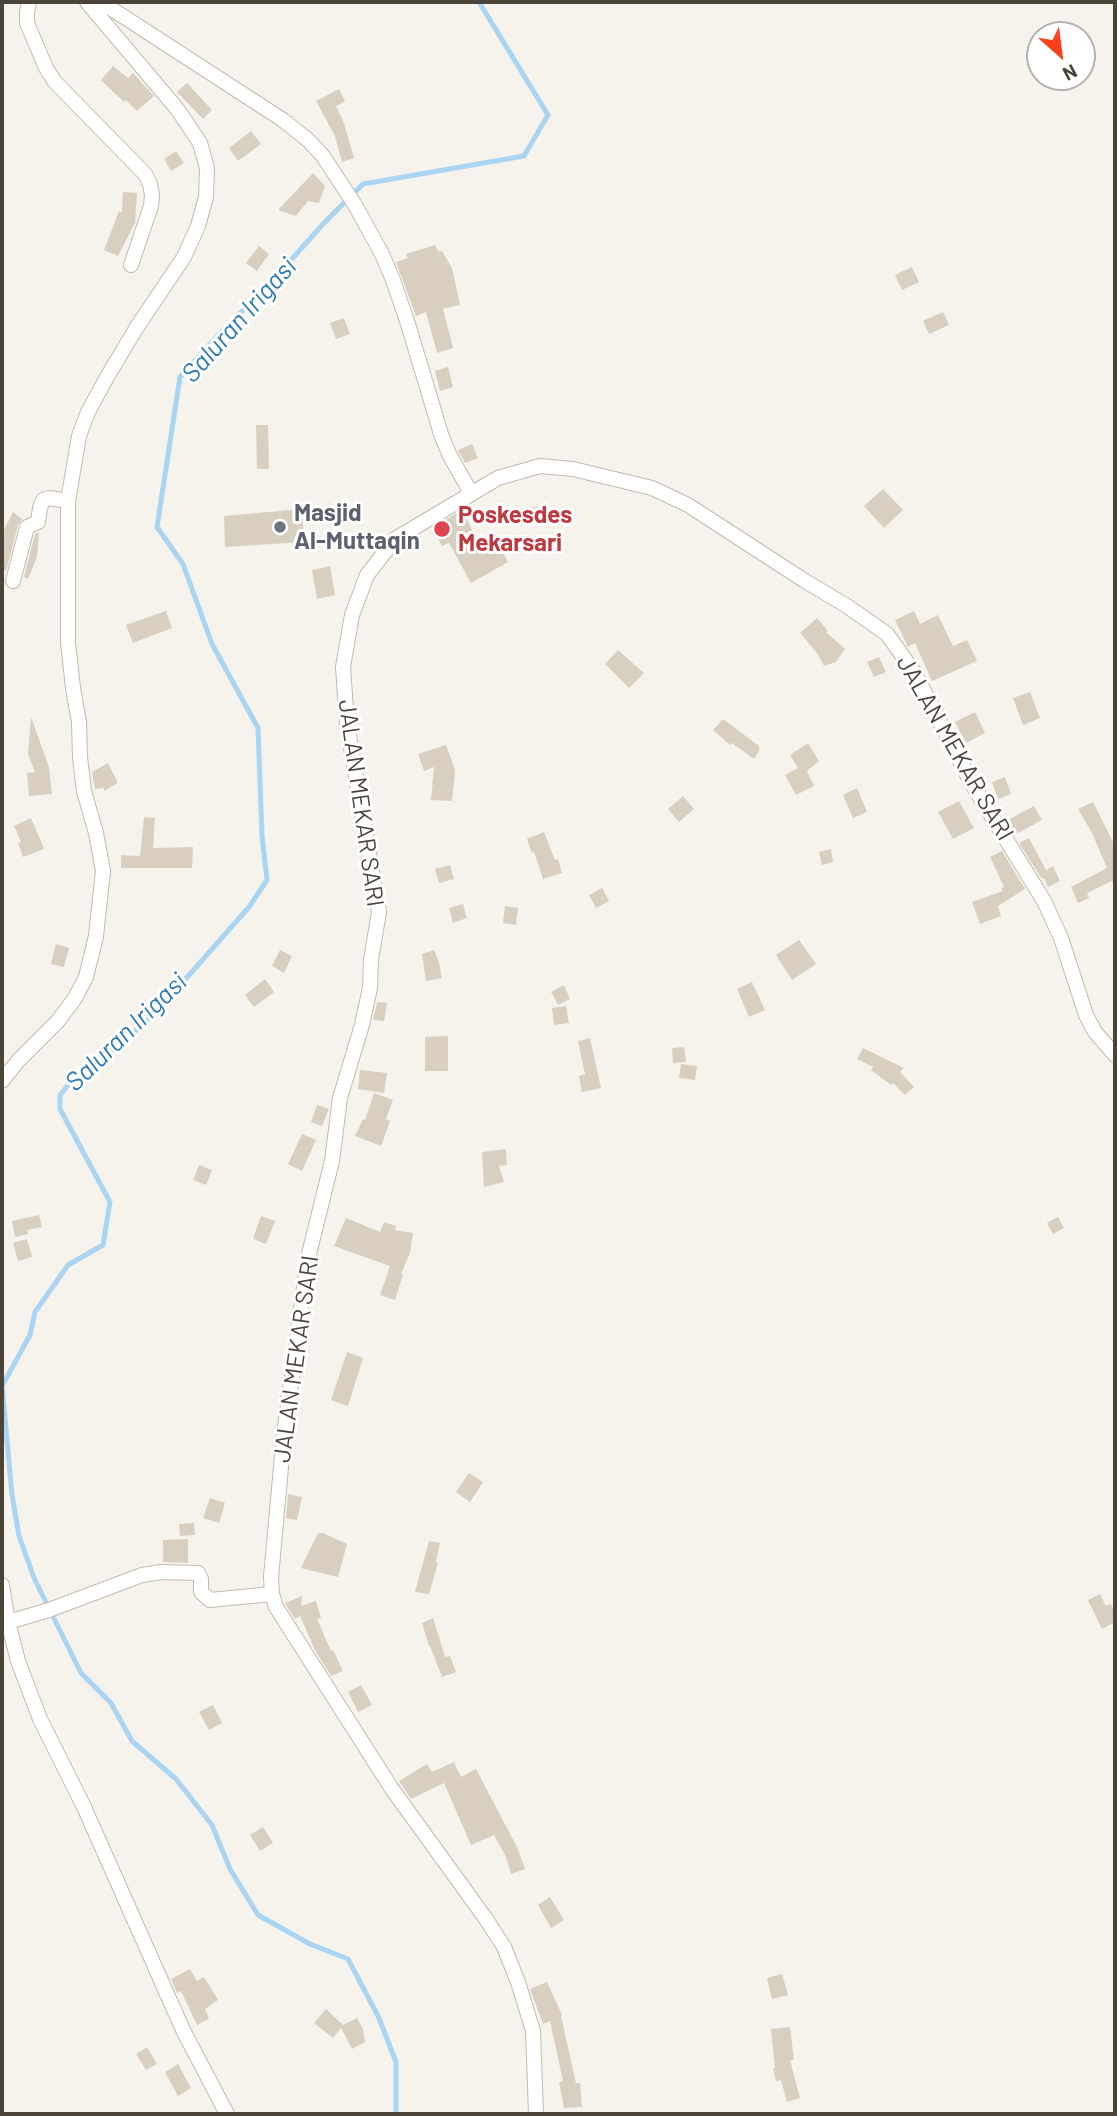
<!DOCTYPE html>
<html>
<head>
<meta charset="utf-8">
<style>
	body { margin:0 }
	#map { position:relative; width:1117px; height:2116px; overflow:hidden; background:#f6f3ec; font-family:Barlow,sans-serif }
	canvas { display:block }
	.frame { position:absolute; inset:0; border:4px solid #4b4439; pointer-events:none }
	.north { position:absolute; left:1026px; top:21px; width:70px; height:70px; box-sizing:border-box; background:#fff; border:2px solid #b7b4b0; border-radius:50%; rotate:152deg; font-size:19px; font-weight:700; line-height:28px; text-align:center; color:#4b4439 }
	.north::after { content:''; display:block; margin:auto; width:24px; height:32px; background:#fc3f1d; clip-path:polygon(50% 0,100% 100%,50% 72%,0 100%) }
</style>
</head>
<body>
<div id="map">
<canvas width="1117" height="2116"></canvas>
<div class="frame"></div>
<div class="north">N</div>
</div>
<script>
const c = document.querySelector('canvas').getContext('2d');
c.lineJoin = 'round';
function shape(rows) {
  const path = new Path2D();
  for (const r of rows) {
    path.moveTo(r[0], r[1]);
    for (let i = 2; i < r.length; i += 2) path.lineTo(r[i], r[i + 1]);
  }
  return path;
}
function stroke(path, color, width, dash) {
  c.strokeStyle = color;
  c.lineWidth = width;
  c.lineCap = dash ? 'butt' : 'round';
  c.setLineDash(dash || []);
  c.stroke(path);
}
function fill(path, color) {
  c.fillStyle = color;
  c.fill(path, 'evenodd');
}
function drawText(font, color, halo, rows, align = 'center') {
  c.font = font + ' Barlow,sans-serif';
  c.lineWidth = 6;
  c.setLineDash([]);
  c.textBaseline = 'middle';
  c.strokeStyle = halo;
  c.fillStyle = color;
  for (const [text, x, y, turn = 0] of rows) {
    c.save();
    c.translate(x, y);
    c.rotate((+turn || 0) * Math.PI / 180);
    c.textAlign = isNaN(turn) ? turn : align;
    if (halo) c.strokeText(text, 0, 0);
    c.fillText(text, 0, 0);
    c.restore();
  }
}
stroke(shape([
	[396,2114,396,2062,379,2018,348,1959,310,1944,258,1915,230,1869,212,1825,176,1779,132,1741,111,1703,81,1673,34,1578,19,1536,12,1495,2,1386,30,1335,35,1312,68,1265,103,1245,110,1202,60,1109,60,1095,77,1074,117,1048,160,1008,249,907,267,880,262,836,258,728,212,644,183,564,157,527,180,377,220,333,267,287,324,223,363,184,524,156,548,115,479,2]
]), '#a9d4f2', 5);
fill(shape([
	[113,66,128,78,133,73,154,96,137,111,126,100,124,102,101,80],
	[187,83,212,110,203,119,177,92],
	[339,89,345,101,336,106,343,120,354,158,342,162,335,136,316,101],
	[251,131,261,144,238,161,229,148],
	[176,151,184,163,171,171,164,159],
	[313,173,325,186,319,203,308,201,296,216,278,210],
	[123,192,137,193,135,223,118,256,104,250,119,211,122,212],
	[435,245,439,252,442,251,452,268,460,305,443,309,453,348,437,353,426,312,416,316,396,262,408,258,406,254],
	[259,246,269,254,257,271,246,263],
	[912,267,919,282,902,290,895,275],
	[943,312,949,325,929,334,923,321],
	[344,318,350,334,336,339,330,323],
	[448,367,453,387,440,391,435,371],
	[256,425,268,425,269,469,257,469],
	[472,444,478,458,465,463,458,450],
	[883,489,903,510,884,528,864,506],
	[545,506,547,522,518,525,517,509],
	[302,509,304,542,225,547,224,516],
	[462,510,477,540,492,533,508,562,471,583,449,543,442,546,432,528],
	[13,512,22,519,18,525,6,571,2,569,2,534],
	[39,532,37,557,28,579,24,577,35,534],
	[330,566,335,595,317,599,312,570],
	[166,611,172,628,133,643,126,625],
	[914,611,920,624,938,615,953,646,967,640,977,661,932,681,915,643,908,647,895,620],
	[817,618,828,631,826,632,845,649,836,662,824,666,818,654,800,633],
	[618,650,644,673,629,688,605,664],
	[879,657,886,672,874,677,867,662],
	[1030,692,1040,718,1023,725,1013,698],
	[975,712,985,733,966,743,955,722],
	[31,717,49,767,52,794,29,796,27,773,35,772,28,754],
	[723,719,759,746,759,751,754,759,732,743,730,745,713,730],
	[808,743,819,761,807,771,814,786,796,795,785,775,798,768,790,755],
	[446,745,455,770,452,801,431,800,434,767,424,771,418,754],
	[108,763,118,783,104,791,104,788,95,789,92,772],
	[1005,777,1011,794,998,799,992,782],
	[857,788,867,812,853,818,843,795],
	[683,796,694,809,679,822,668,809],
	[959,801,974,828,953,839,938,812],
	[1093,802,1115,846,1115,888,1112,881,1087,893,1089,898,1078,903,1071,887,1107,868,1092,833,1078,809],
	[1034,806,1042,820,1016,834,1008,820],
	[144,817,155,818,153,848,193,847,192,868,121,868,121,855,140,856],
	[31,818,44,849,23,857,18,843,21,842,14,826],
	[544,832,555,860,558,859,562,873,543,879,534,852,532,853,527,839],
	[1029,838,1046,870,1053,866,1060,881,1048,887,1044,878,1042,879,1019,843],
	[831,849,833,862,822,865,819,852],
	[1002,851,1025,889,998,906,1001,916,980,924,972,902,1003,891,1001,888,1004,887,990,857],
	[450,865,454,879,439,883,435,869],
	[602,888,609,901,596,908,589,895],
	[463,904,467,918,453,923,449,908],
	[505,906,518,908,516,925,503,923],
	[799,940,816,964,792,980,776,955],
	[56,944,69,948,64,967,51,964],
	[280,950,292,956,284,973,272,966],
	[434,950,439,962,442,978,426,981,422,954],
	[265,979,274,992,254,1007,245,995],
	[752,982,765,1010,749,1017,737,989],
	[564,985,570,999,558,1005,551,992],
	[377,1002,387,1003,384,1021,373,1020],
	[566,1006,569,1023,554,1025,552,1008],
	[448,1036,448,1071,425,1071,425,1037],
	[590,1038,601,1088,582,1092,579,1076,585,1074,578,1041],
	[684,1047,686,1062,673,1063,672,1048],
	[863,1048,904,1068,900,1072,914,1087,905,1095,893,1083,891,1085,871,1070,873,1067,857,1059],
	[681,1064,697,1066,695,1080,679,1078],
	[360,1070,387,1073,384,1093,358,1089],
	[374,1093,393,1100,386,1119,390,1121,381,1146,355,1136,363,1119,365,1120],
	[317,1105,329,1109,322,1126,311,1122],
	[302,1134,316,1140,302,1171,288,1164],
	[506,1149,507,1165,499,1166,504,1182,484,1187,482,1152],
	[199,1165,212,1170,206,1185,193,1180],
	[39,1215,42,1227,27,1230,28,1234,15,1237,12,1221],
	[261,1216,275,1221,266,1244,253,1239],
	[1058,1217,1064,1228,1053,1234,1047,1223],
	[346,1218,380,1232,384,1222,396,1226,395,1230,413,1233,410,1253,401,1274,403,1275,395,1300,380,1295,390,1266,334,1246],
	[27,1239,32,1257,18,1261,13,1243],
	[347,1352,363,1358,348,1406,331,1400],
	[469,1473,483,1482,470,1502,456,1492],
	[288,1494,302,1497,297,1520,286,1518],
	[210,1498,225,1503,219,1523,203,1518],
	[194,1523,195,1535,180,1536,179,1524],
	[318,1533,323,1533,347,1544,338,1577,301,1568],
	[188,1539,188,1563,163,1562,163,1540],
	[429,1541,440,1543,436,1562,438,1563,429,1594,415,1592],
	[1100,1594,1106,1606,1111,1604,1115,1612,1115,1622,1102,1629,1088,1600],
	[302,1596,301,1606,316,1601,321,1618,317,1619,331,1651,333,1650,343,1671,331,1676,315,1650,300,1616,295,1619,285,1603],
	[433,1618,445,1657,450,1656,456,1672,442,1677,430,1646,429,1646,422,1623],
	[361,1685,372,1705,358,1712,348,1692],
	[213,1705,222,1723,209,1730,199,1712],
	[454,1762,461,1777,476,1769,517,1847,525,1869,511,1874,505,1855,494,1835,471,1845,444,1783,411,1799,399,1781,427,1764,432,1772],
	[263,1827,273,1843,260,1851,250,1835],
	[550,1897,564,1920,551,1928,538,1905],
	[190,1969,197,1981,204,1977,218,2000,205,2009,209,2019,197,2025,181,1991,177,1993,171,1979],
	[782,1974,788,1995,772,1999,767,1978],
	[547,1982,562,2015,561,2016,576,2083,580,2083,582,2107,564,2108,559,2082,563,2081,550,2021,543,2024,530,1989],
	[326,2009,343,2025,357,2018,363,2029,365,2042,352,2049,341,2028,333,2038,314,2023],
	[790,2027,794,2060,790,2060,800,2098,787,2102,781,2080,776,2081,773,2069,775,2068,771,2029],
	[147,2047,157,2064,146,2070,136,2054],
	[178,2064,191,2088,178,2096,165,2072]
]), '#d8cfc1');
const minor = shape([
	[29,2,27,12,27,23,46,68,55,82,145,174,150,184,152,195,151,206,131,265],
	[101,2,283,120,308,140,323,156,355,205,382,254,393,280,408,324,441,434,449,454,471,493],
	[13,581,27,527,38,522,40,508,43,500,49,498,68,501],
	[2,1081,18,1061,58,1021,75,998,86,977,96,936,103,871,96,833,84,791,80,757,79,722,73,688,68,642,68,501,79,436,88,412,107,377,137,327,184,257,198,226,206,197,207,168,200,143,178,110,87,2],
	[2,1585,8,1622,49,1610,142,1575,161,1572,198,1573,201,1579,201,1592,210,1600,272,1594],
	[8,1622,18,1661,40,1719,84,1807,183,2030,227,2114],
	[536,2114,533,2031,518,1982,504,1947,486,1919,392,1789,276,1607,272,1594,271,1577,284,1434,308,1258,332,1161,340,1098,362,1025,370,988,371,960,379,912,347,724,343,667,352,615,367,575,395,539,498,478,540,466,573,469,652,488,688,505,805,581,847,606,887,634,914,672,972,784,1044,901,1061,938,1086,1015,1095,1032,1115,1055]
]);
stroke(minor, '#c2bbae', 16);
stroke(minor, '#fff', 14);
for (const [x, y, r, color] of [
	[280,527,7,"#6b7280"],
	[442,529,9,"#e0444e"]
]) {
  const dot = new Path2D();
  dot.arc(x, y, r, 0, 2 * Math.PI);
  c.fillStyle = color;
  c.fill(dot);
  stroke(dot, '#fff', 2.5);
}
drawText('bold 24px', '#5b616d', '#fff', [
	["Masjid",294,513],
	["Al-Muttaqin",294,541]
], 'left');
drawText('bold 24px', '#be3a42', '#fff', [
	["Poskesdes",458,515],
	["Mekarsari",458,543]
], 'left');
drawText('24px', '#4b4439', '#fff', [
	["JALAN MEKAR SARI",955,748,60],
	["JALAN MEKAR SARI",361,803,82],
	["JALAN MEKAR SARI",296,1359,-82]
]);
drawText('italic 26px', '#2e7ab2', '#fff', [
	["Saluran Irigasi",239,320,-48],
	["Saluran Irigasi",126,1032,-44]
]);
</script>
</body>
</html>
